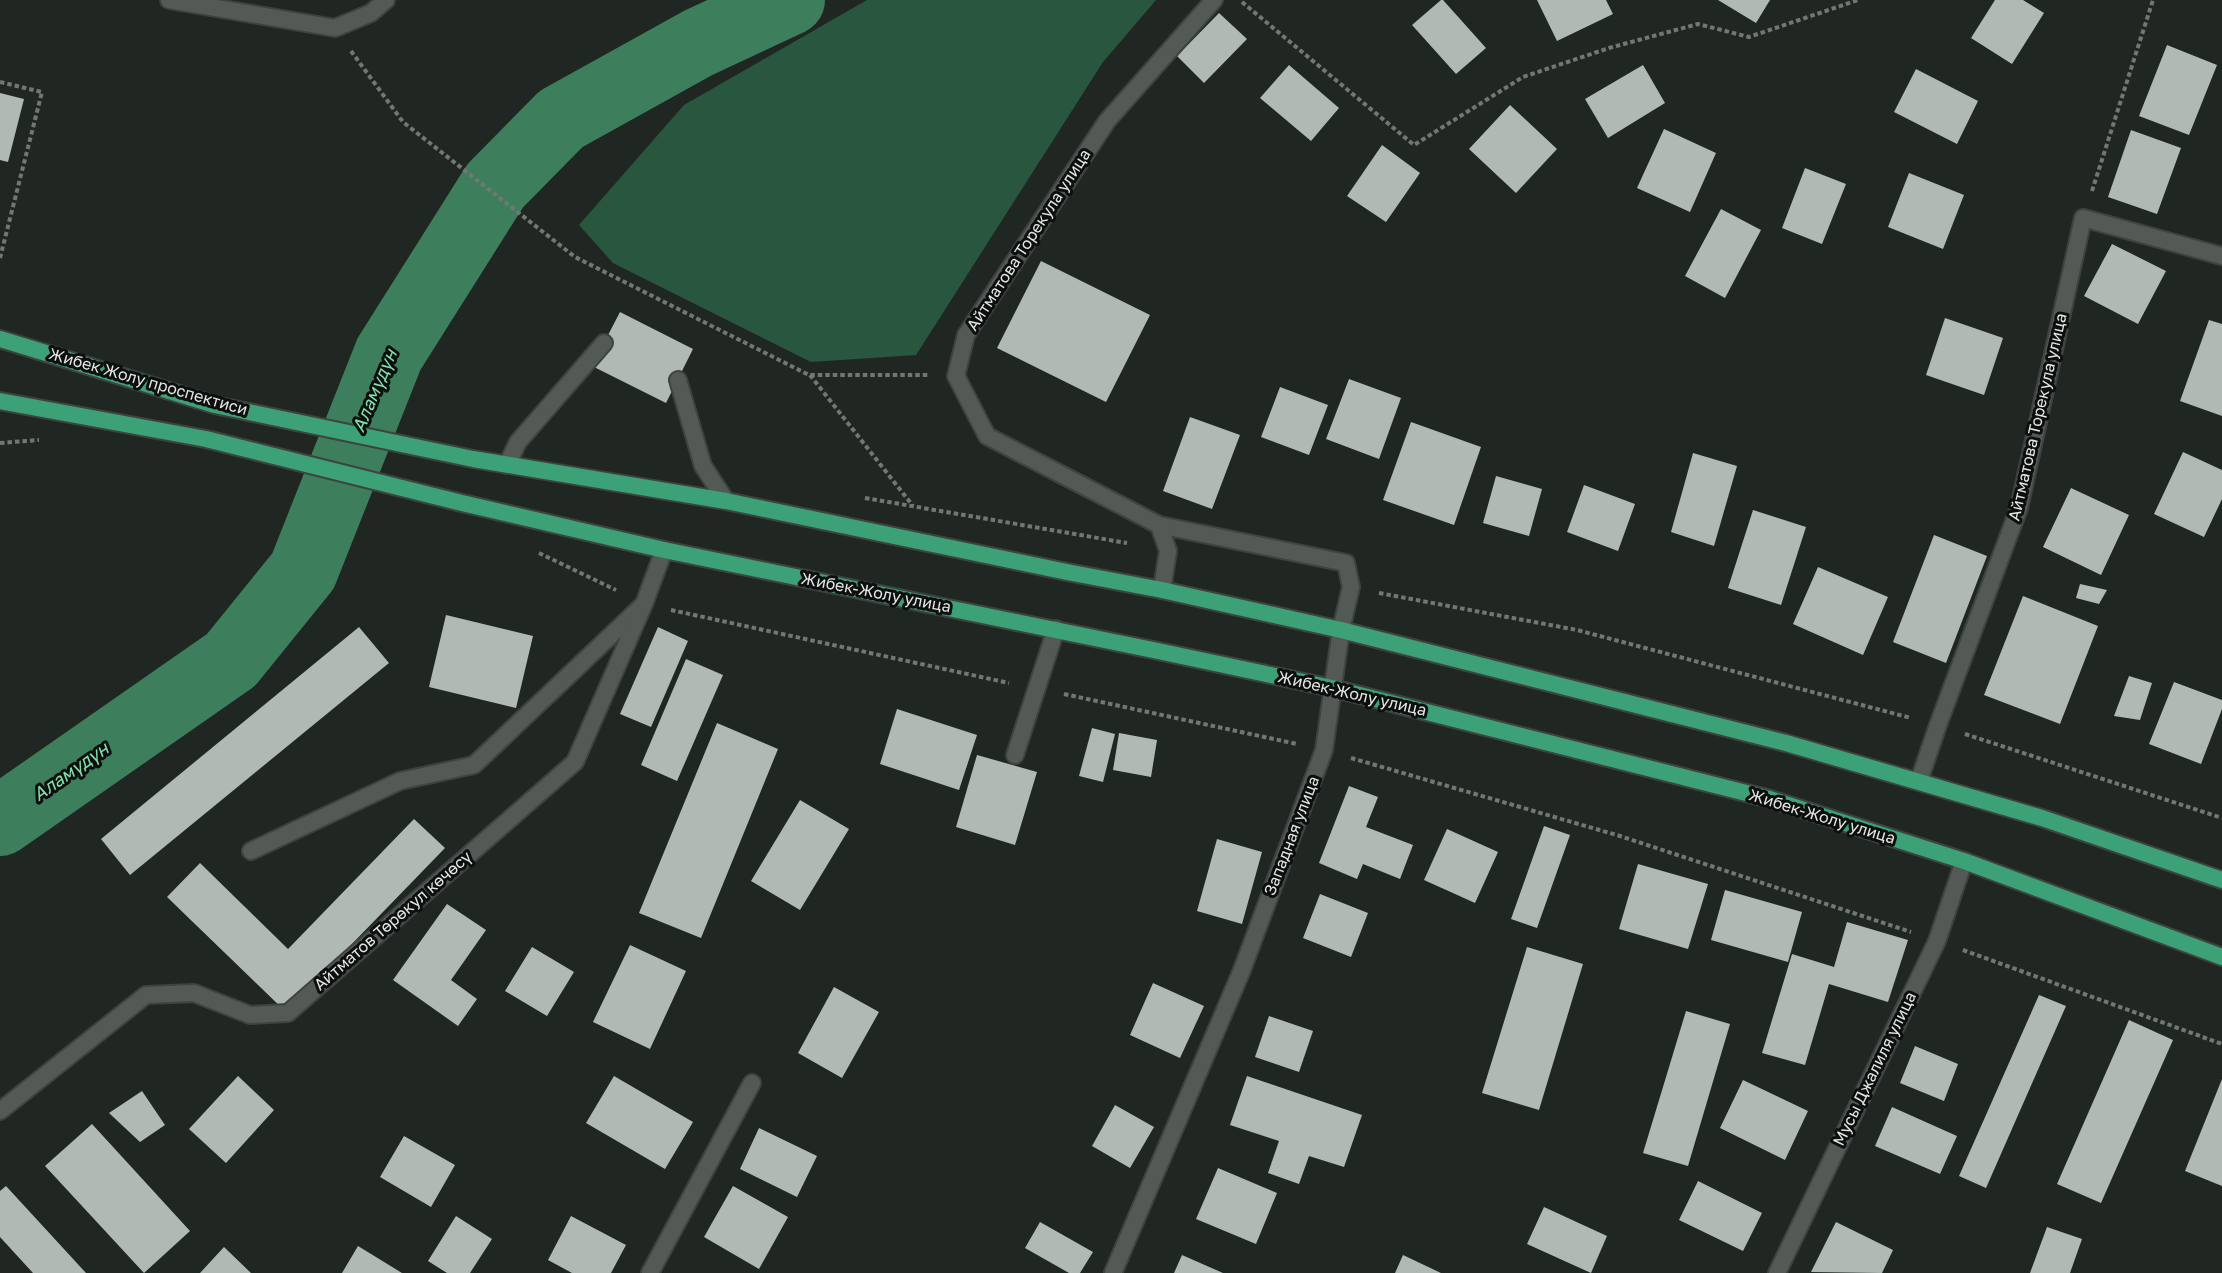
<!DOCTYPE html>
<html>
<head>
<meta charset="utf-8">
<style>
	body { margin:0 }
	canvas { display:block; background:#202723 }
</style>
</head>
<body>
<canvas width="2222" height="1273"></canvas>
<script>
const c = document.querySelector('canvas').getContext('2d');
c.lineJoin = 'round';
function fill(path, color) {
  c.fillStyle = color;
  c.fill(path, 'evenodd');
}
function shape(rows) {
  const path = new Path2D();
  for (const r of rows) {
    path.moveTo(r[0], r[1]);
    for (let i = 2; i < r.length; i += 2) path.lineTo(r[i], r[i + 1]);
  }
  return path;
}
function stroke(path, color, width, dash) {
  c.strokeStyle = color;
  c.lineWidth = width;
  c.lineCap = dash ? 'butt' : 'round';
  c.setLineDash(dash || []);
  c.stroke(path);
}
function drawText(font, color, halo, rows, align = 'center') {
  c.font = font + ' "Golos Text",sans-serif';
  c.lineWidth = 6;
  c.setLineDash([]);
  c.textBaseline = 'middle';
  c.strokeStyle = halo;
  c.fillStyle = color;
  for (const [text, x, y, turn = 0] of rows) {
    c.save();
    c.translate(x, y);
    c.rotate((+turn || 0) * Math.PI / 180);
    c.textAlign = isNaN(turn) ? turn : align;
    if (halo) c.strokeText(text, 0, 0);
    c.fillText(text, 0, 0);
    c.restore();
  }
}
fill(shape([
	[867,0,1156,0,1103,62,916,355,811,362,613,263,579,225,684,105]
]), '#29563f');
stroke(shape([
	[0,821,231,660,303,571,389,354,495,186,561,119,698,43,790,0]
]), '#3d7f5d', 70);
fill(shape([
	[1441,0,1443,0,1486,48,1456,74,1412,25],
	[1537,0,1606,0,1613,14,1557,41],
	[1718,0,1770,0,1756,23],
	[1995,0,2023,0,2044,13,2012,64,1971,38],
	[1219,13,1247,39,1204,83,1177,56],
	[2167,45,2217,65,2189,135,2139,116],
	[1289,65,1339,108,1311,141,1260,98],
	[1643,65,1665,103,1608,138,1585,99],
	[1916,69,1978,101,1957,144,1894,112],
	[0,93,24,99,8,162,0,160],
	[1510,105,1557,149,1516,193,1469,149],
	[1664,129,1716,153,1690,212,1637,188],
	[2131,130,2181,148,2157,214,2108,197],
	[1382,145,1420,173,1386,222,1347,196],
	[1805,168,1846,184,1822,244,1782,228],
	[1909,173,1964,195,1943,249,1888,227],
	[1721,209,1761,230,1725,298,1685,276],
	[2112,244,2166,271,2138,324,2084,296],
	[1041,261,1150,315,1106,402,997,348],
	[620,312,693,349,666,403,592,366],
	[1945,318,2003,338,1984,395,1926,375],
	[2209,320,2222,324,2222,416,2180,401],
	[1349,379,1401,398,1379,459,1326,439],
	[1280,387,1328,405,1309,455,1261,437],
	[1190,417,1240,435,1212,509,1163,491],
	[1411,422,1481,447,1454,525,1383,500],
	[2183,452,2222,470,2222,499,2204,537,2154,514],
	[1693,453,1737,466,1714,546,1671,532],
	[1496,476,1542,489,1529,536,1483,523],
	[1584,485,1635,504,1618,551,1567,532],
	[2071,488,2129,515,2101,575,2043,547],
	[1753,510,1806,527,1781,605,1728,588],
	[1934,535,1987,556,1946,663,1893,642],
	[1818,567,1888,597,1863,655,1793,624],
	[2080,584,2107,590,2099,604,2076,598],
	[2023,596,2098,626,2060,724,1984,695],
	[446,615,533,636,516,708,429,687],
	[359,627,389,663,130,875,101,839],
	[658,627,688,641,651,727,620,714],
	[686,659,723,675,677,781,641,765],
	[2129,676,2152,683,2140,720,2114,716],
	[2174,682,2222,700,2222,709,2201,764,2149,744],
	[897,709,977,735,959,790,880,764],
	[717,723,778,749,701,938,639,913],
	[1092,728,1115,734,1103,782,1079,776],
	[1119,733,1157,740,1151,777,1113,770],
	[977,755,1037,772,1015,845,956,827],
	[1349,786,1378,797,1366,827,1413,845,1400,879,1363,864,1357,879,1319,863],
	[800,800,849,829,800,910,751,881],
	[414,819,445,848,286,1012,167,897,200,863,288,949],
	[1544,826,1570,835,1537,928,1511,919],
	[1447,829,1498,852,1475,903,1424,880],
	[1217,839,1262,852,1242,924,1197,911],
	[1638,864,1708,884,1688,949,1619,929],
	[1725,890,1802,912,1788,962,1711,940],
	[1320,894,1368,913,1351,957,1303,938],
	[447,904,486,930,451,980,477,999,458,1026,393,980],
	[1847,922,1908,940,1888,1002,1829,984,1805,1065,1762,1053,1792,954,1834,967],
	[630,945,686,971,650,1049,593,1022],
	[532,947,574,972,547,1016,505,991],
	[1527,947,1583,964,1539,1110,1482,1093],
	[1153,983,1204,1006,1180,1058,1130,1035],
	[834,987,879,1012,842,1078,798,1053],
	[2039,995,2066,1006,1986,1188,1959,1176],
	[1686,1011,1730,1024,1688,1166,1643,1153],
	[1269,1016,1313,1031,1299,1072,1255,1057],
	[2129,1020,2173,1040,2101,1203,2057,1184],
	[1915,1046,1958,1064,1944,1101,1900,1083],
	[238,1076,274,1110,226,1163,189,1129],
	[614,1076,693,1122,665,1169,586,1123],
	[1247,1076,1362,1115,1344,1167,1309,1156,1299,1184,1268,1173,1279,1141,1230,1125],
	[2222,1079,2222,1186,2185,1171],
	[1743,1080,1808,1111,1785,1160,1720,1128],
	[142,1091,165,1125,140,1142,109,1113],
	[1115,1105,1154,1127,1130,1168,1092,1146],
	[1892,1107,1957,1136,1940,1174,1875,1146],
	[92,1124,190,1231,144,1273,45,1166],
	[759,1128,817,1156,797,1197,740,1169],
	[404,1136,455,1165,431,1207,380,1177],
	[1218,1168,1277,1193,1256,1244,1196,1219],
	[1698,1181,1762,1213,1743,1251,1679,1220],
	[6,1186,86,1273,33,1273,0,1237,0,1191],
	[733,1186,788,1217,759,1269,704,1237],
	[1544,1207,1607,1236,1591,1273,1527,1244],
	[456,1216,492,1239,470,1273,447,1273,428,1261],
	[571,1216,626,1245,611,1273,572,1273,548,1260],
	[1040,1222,1093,1252,1080,1273,1069,1273,1025,1248],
	[1836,1222,1893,1250,1882,1273,1811,1272],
	[2047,1227,2082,1239,2070,1273,2030,1273],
	[358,1246,402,1273,342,1273],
	[224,1247,251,1273,200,1273],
	[1182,1255,1223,1273,1174,1273],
	[1403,1255,1441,1273,1395,1273]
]), '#b1b9b4');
const service = shape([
	[169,0,335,28,371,13,386,0],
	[678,380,703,466,726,501],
	[507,465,518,442,604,343],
	[1015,755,1056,629],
	[251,851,400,781,474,765,643,605]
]);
const minor = shape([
	[1162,590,1168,551,1159,525,987,436,956,376,966,335,1107,121,1214,0],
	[1919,781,1938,725,2019,508,2083,218,2222,256],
	[0,1111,146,995,194,993,250,1015,288,1013,575,762,644,604,664,550],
	[650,1273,752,1083],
	[1113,1273,1242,970,1324,750,1341,630,1351,587,1346,563,1159,525],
	[1777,1273,1937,941,1964,861]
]);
const primary = shape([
	[0,339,215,405,473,459,726,501,1067,572,1162,590,1341,630,1786,743,2042,818,2222,880],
	[0,401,206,439,462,503,664,550,1158,651,1332,688,1770,799,1964,861,2222,957]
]);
stroke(service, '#3e4340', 20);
stroke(minor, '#3e4340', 20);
stroke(primary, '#3e4340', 20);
stroke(shape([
	[1242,2,1414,145,1523,77,1609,48,1698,24,1749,37,1858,0],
	[351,51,403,122,575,257,809,375,929,375],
	[0,82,42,92,0,258],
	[2092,191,2153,0],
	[810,375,913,506],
	[0,443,39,440],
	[865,498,1127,543],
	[539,553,616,590],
	[1379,593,1577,630,1911,718],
	[671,610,1009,683],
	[1064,694,1297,744],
	[1965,734,2222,818],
	[1351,758,1620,836,1911,932],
	[1963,950,2222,1044]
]), '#717774', 4, [4.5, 3]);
stroke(service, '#535a56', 16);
stroke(minor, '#535a56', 16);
stroke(primary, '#3ca176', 16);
drawText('16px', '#e2e6e4', '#0c0f0d', [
	["Айтматова Торекула улица",1029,240,-57],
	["Жибек Жолу проспектиси",148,382,16],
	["Айтматова Торекула улица",2038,417,-77],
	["Жибек-Жолу улица",876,593,11],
	["Жибек-Жолу улица",1352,694,13],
	["Жибек-Жолу улица",1822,817,17],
	["Западная улица",1292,836,-69],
	["Айтматов Төрөкул көчөсү",393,921,-41],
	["Мусы Джалиля улица",1875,1069,-64]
]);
drawText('italic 18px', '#81e0ad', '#0c0f0d', [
	["Аламүдүн",375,391,-67],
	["Аламүдүн",71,772,-35]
]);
</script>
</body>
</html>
